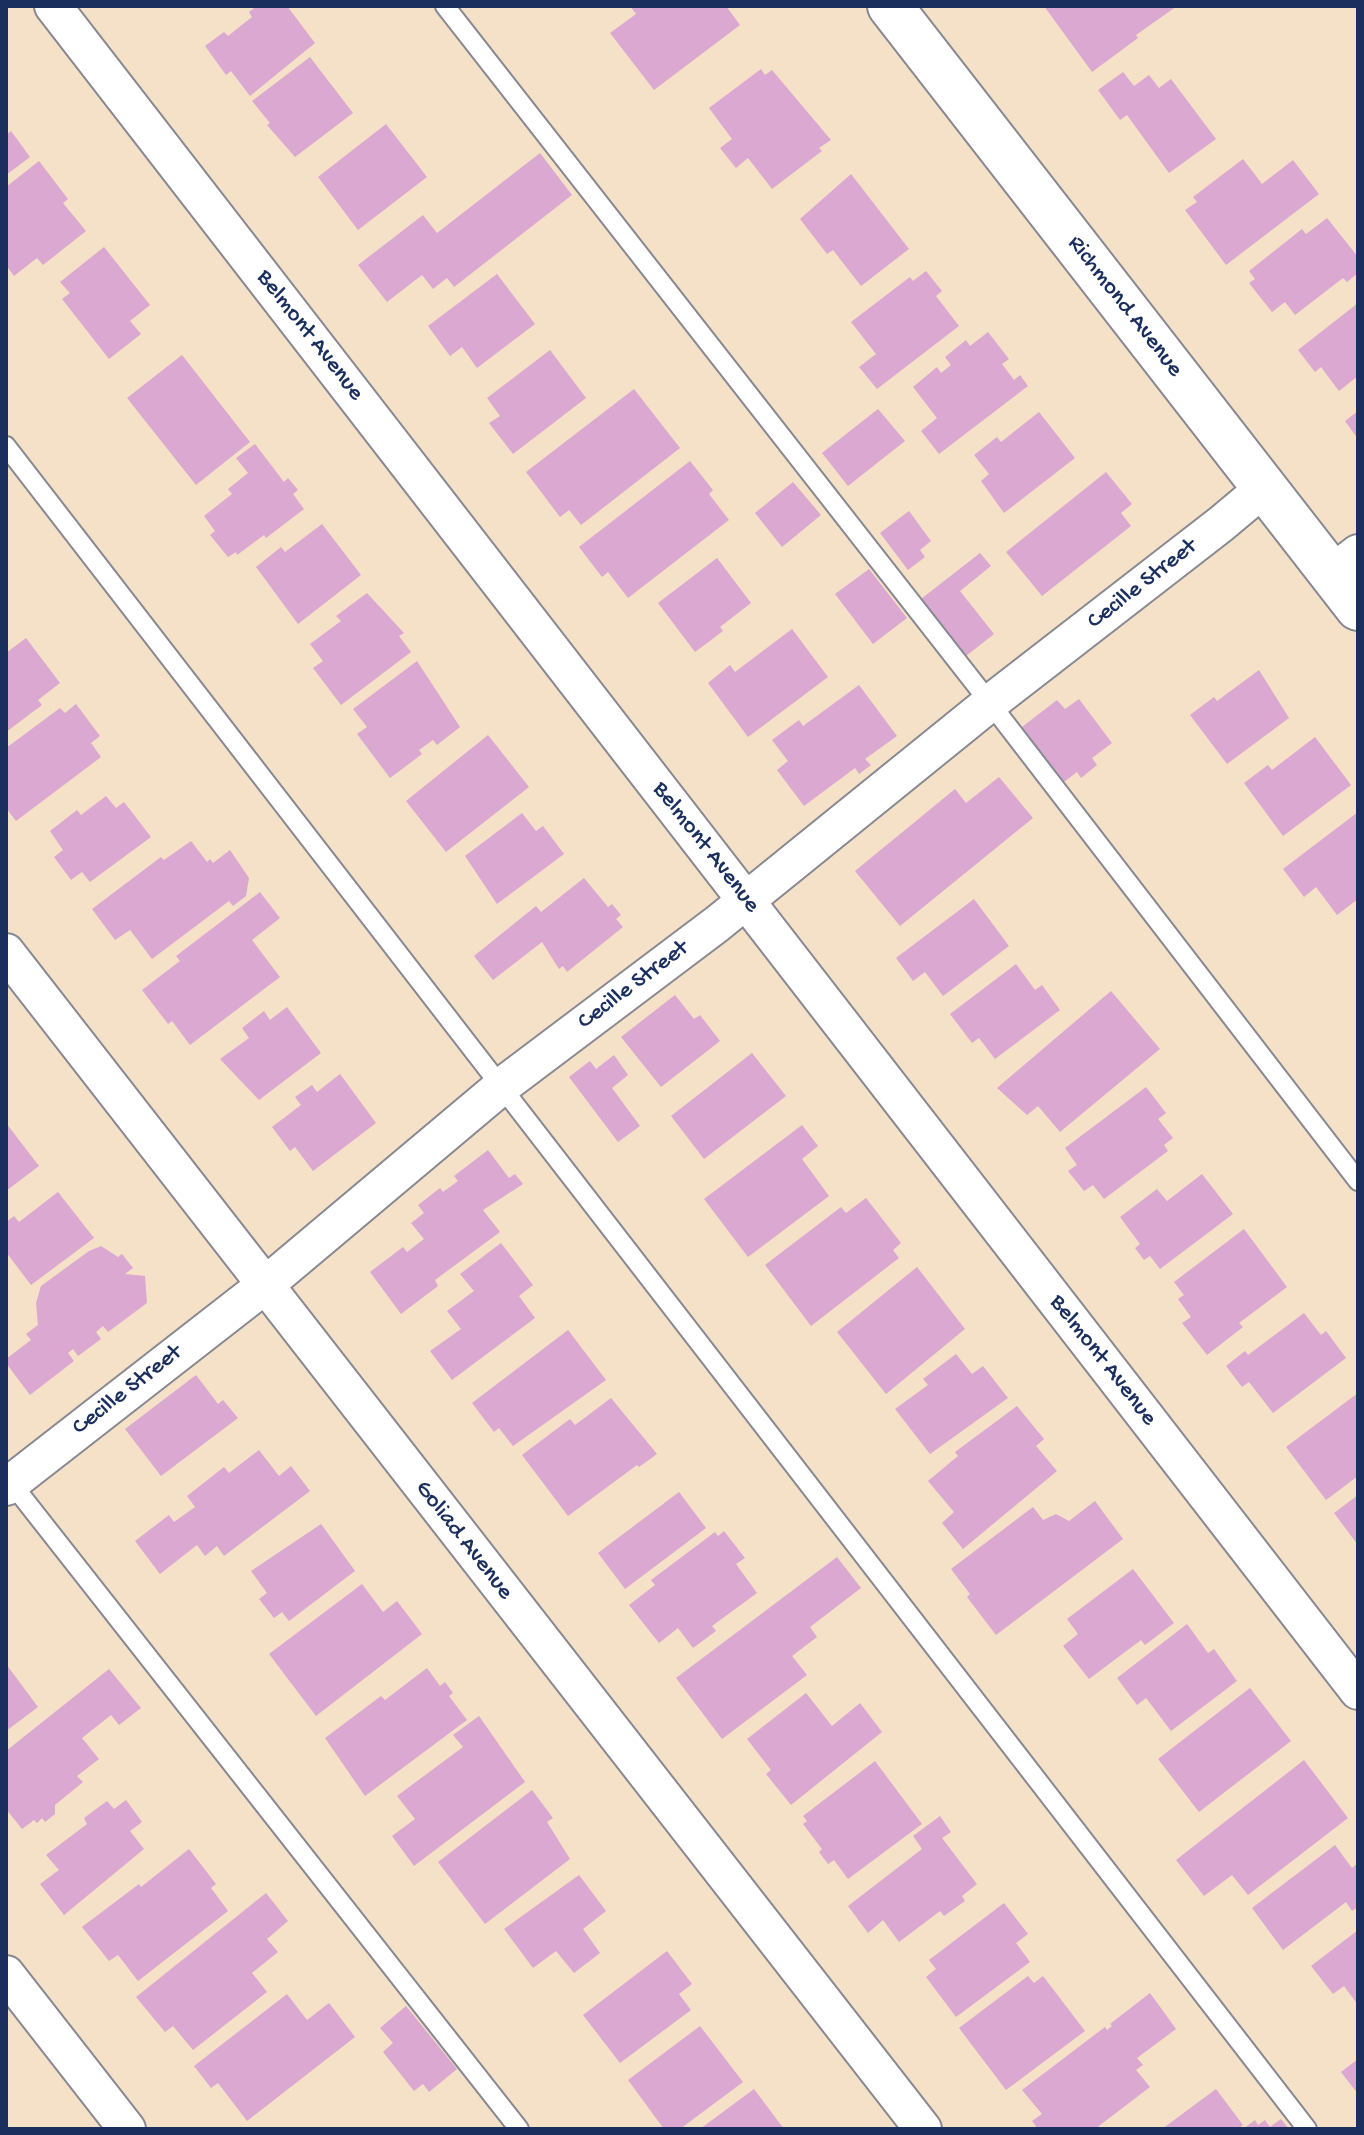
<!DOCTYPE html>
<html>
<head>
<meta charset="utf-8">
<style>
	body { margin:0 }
	#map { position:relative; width:1364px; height:2135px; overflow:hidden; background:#f4e1c7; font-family:"Gochi Hand",sans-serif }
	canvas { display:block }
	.frame { position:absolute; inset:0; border:8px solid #1b2f5e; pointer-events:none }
</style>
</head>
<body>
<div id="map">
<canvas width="1364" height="2135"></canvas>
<div class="frame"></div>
</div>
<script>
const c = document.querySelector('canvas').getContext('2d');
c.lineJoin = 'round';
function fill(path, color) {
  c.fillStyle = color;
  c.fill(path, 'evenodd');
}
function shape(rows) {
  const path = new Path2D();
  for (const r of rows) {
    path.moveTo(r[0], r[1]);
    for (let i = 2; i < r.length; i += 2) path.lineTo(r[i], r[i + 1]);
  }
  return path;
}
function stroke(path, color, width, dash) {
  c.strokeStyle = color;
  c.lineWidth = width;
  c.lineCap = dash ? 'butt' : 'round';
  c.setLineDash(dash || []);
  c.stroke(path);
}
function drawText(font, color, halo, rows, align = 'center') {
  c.font = font + ' "Gochi Hand",sans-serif';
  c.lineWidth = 6;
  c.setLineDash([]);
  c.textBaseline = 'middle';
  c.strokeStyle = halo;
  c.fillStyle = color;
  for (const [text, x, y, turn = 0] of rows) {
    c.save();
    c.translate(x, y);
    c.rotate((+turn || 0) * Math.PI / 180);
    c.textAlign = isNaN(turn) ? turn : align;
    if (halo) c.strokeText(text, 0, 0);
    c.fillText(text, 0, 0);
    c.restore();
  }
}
fill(shape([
	[257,6,287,6,315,43,250,96,231,71,226,75,205,46,224,32,228,36,252,17,249,12],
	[630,6,726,6,740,25,654,90,610,33,636,14],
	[1044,6,1177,6,1136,35,1138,38,1092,72],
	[310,57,353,113,295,157,267,125,270,123,252,101],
	[761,69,765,75,772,70,831,140,819,148,822,151,772,189,748,158,736,168,720,148,732,139,709,108],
	[1123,72,1134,86,1149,75,1159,88,1171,79,1216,139,1169,173,1127,115,1120,120,1098,90],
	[386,124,427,177,358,230,318,177],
	[11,131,30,157,6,175,6,135],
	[540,153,572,195,454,287,447,278,433,289,422,275,387,302,358,265,423,215,437,233],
	[1243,159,1262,184,1293,160,1319,194,1226,265,1185,210,1197,202,1193,197],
	[39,161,68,199,63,203,86,231,43,265,37,258,14,276,6,265,6,187],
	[851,174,909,249,861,286,833,250,827,254,800,219],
	[1327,218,1358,257,1358,273,1347,282,1343,278,1295,315,1285,302,1272,312,1249,283,1255,279,1249,271,1302,229,1306,234],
	[104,247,150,305,130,321,141,334,109,359,62,299,70,293,60,282],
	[926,271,942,291,936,296,959,326,877,389,859,367,876,354,851,322,910,277,913,281],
	[497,274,535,324,477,368,462,347,450,356,428,326],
	[1358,303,1358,376,1339,391,1321,367,1315,372,1298,350],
	[988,332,1009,359,1002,364,1014,380,1020,375,1028,386,939,454,921,431,937,418,913,387,937,367,941,373,951,365,945,357,966,340,970,346],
	[550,350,586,398,513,454,489,423,500,416,487,398],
	[182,355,250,442,196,485,127,398],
	[634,389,680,448,581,525,569,510,560,517,526,472],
	[878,409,905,441,848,486,822,453],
	[1358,411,1358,439,1345,421],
	[1039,412,1075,458,1004,513,981,481,989,474,974,455,997,437,1001,442],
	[255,444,284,482,288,478,298,490,293,494,304,509,266,538,264,535,237,555,236,552,228,557,210,535,215,531,204,516,232,494,228,489,248,473,236,458],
	[690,461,713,490,709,494,729,520,628,598,608,572,602,577,579,547],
	[1106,472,1132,504,1121,513,1131,526,1042,596,1006,552],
	[793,482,821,515,782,547,755,513],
	[909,511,931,541,920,550,925,557,908,570,880,533],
	[322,524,361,575,298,624,256,567,281,547,285,552],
	[980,553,991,566,960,591,994,634,966,656,921,599],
	[717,558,751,603,720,627,723,631,695,652,658,603],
	[869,569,907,618,873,644,835,594],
	[367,593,404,633,399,636,411,652,341,705,313,668,323,661,310,644,341,621,336,616],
	[792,629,828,677,748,737,708,683,730,665,735,672],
	[26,638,60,683,38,700,42,705,6,732,6,653],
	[417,661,460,727,437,745,433,740,419,750,422,754,390,778,357,734,367,727,353,709],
	[1259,670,1289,718,1227,764,1190,715,1214,697,1217,701],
	[859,685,897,736,865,759,871,765,859,774,855,768,804,806,777,770,788,761,772,740,799,720,803,726],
	[1079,699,1112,743,1092,758,1097,765,1081,778,1077,772,1060,785,1018,730,1057,700,1065,709],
	[76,704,100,736,91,743,101,757,16,821,6,808,6,748,60,708,65,713],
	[488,735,529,787,446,852,406,801],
	[1315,737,1351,785,1283,836,1244,783,1268,765,1272,770],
	[999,777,1033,818,900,926,855,871,955,789,966,803],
	[106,796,116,808,124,802,151,837,90,882,82,872,71,880,54,857,63,850,50,831,77,810,81,815],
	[1358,812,1358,899,1337,915,1316,887,1304,897,1283,869],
	[522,813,536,831,543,826,564,854,497,904,465,856],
	[191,841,207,862,210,859,213,863,230,850,249,878,246,896,233,906,229,901,152,959,130,930,115,940,92,909,161,857,164,860],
	[584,878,608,907,612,904,621,915,616,919,623,927,567,972,563,966,559,969,542,942,493,980,474,956,536,906,541,912],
	[260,892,280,918,252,940,280,977,190,1045,172,1021,168,1024,142,990,180,961,176,956],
	[974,899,1009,946,943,996,925,972,913,981,896,958],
	[1016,964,1035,990,1042,985,1060,1010,995,1059,979,1038,972,1043,950,1014],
	[1111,991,1160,1049,1060,1132,1038,1106,1027,1115,997,1088],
	[675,995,694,1019,700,1015,720,1041,661,1087,621,1037],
	[287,1007,321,1053,259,1100,220,1059,249,1038,242,1028,264,1011,270,1020],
	[752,1053,786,1096,704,1159,671,1116],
	[614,1055,628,1075,612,1088,640,1126,618,1142,569,1077,590,1061,596,1069],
	[340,1074,376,1123,313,1171,295,1147,290,1151,272,1127,301,1105,295,1097,312,1085,317,1092],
	[1146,1087,1166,1113,1158,1119,1173,1138,1164,1145,1168,1151,1104,1199,1093,1185,1084,1191,1068,1171,1077,1165,1065,1148],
	[6,1123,39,1166,6,1191],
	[802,1125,818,1146,802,1159,829,1196,748,1257,704,1199],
	[488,1150,509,1178,515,1174,523,1184,483,1210,500,1232,435,1280,438,1286,401,1314,370,1272,403,1247,407,1252,424,1239,411,1223,424,1213,418,1205,440,1188,443,1192,458,1181,454,1176],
	[1202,1174,1233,1214,1160,1269,1150,1256,1144,1260,1135,1248,1140,1244,1120,1217,1157,1189,1167,1201],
	[58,1192,94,1238,31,1285,6,1252,6,1222,14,1216,19,1222],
	[866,1198,901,1243,893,1250,899,1258,811,1326,765,1265,841,1207,846,1213],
	[1244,1229,1287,1287,1239,1323,1243,1327,1207,1355,1182,1323,1191,1317,1178,1299,1184,1295,1174,1282],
	[501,1243,533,1285,519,1296,535,1318,452,1380,430,1351,461,1329,447,1311,474,1291,460,1274],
	[101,1246,118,1257,122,1254,133,1268,125,1274,145,1276,147,1303,108,1332,103,1326,96,1332,101,1339,78,1356,73,1349,68,1353,74,1361,30,1395,6,1363,6,1359,31,1340,26,1334,38,1325,36,1303,41,1286,89,1251],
	[917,1267,965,1329,886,1394,837,1332],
	[1304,1313,1321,1335,1326,1331,1346,1358,1273,1413,1249,1382,1242,1387,1226,1366,1245,1351,1248,1355],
	[568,1330,606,1380,513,1446,499,1428,494,1432,472,1403],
	[956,1354,972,1374,983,1366,1008,1398,930,1454,895,1409,928,1385,923,1379],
	[196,1375,218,1404,223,1400,238,1418,161,1476,125,1429],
	[1358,1393,1358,1476,1326,1500,1286,1447],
	[611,1398,657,1454,639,1467,637,1465,568,1516,522,1455,570,1419,575,1425],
	[1017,1406,1044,1439,1036,1446,1057,1471,963,1549,942,1523,954,1512,928,1481,958,1456,955,1452],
	[259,1450,279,1476,291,1466,310,1491,224,1556,217,1546,205,1556,197,1545,160,1574,135,1541,169,1515,174,1522,195,1507,187,1496,224,1467,229,1473],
	[679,1492,706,1528,625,1589,598,1553],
	[1358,1495,1358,1545,1334,1513],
	[1095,1501,1123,1539,996,1635,967,1597,970,1594,951,1569,1033,1507,1043,1520,1056,1514,1069,1521],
	[321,1524,355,1571,289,1621,282,1612,274,1618,259,1599,267,1593,251,1571],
	[724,1531,745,1558,736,1564,757,1593,712,1626,716,1631,693,1648,678,1628,659,1643,629,1605,655,1585,651,1580,715,1532,718,1536],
	[837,1557,861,1588,810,1627,817,1637,792,1656,807,1675,722,1739,676,1678],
	[1133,1569,1174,1623,1145,1645,1141,1640,1089,1679,1063,1646,1078,1634,1067,1619],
	[362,1584,383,1612,397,1601,422,1634,316,1716,269,1654],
	[1187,1624,1208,1653,1214,1649,1237,1681,1171,1731,1146,1698,1137,1705,1117,1678],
	[6,1664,38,1707,6,1731],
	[427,1668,440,1686,445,1682,453,1693,449,1696,467,1720,365,1796,325,1738,381,1696,385,1700],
	[109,1669,141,1708,119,1725,111,1715,82,1738,99,1759,77,1776,83,1782,55,1805,55,1814,45,1822,42,1818,37,1823,34,1820,22,1829,6,1809,6,1751],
	[1250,1688,1291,1741,1199,1812,1158,1759],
	[806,1693,832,1726,860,1703,882,1732,791,1805,766,1774,771,1770,747,1739],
	[479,1716,525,1782,414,1866,392,1836,415,1819,397,1796,463,1747,453,1735],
	[1304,1760,1348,1818,1248,1895,1232,1875,1204,1896,1176,1860],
	[875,1761,922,1824,848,1879,834,1860,828,1864,819,1852,822,1849,803,1824,807,1821,803,1816],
	[532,1790,553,1818,547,1822,570,1859,485,1924,438,1862],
	[126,1800,142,1822,130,1831,144,1849,64,1915,40,1884,59,1870,46,1855,87,1824,84,1818,107,1801,114,1809],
	[940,1816,951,1832,942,1838,977,1884,962,1896,965,1901,944,1916,940,1911,899,1942,883,1920,868,1933,848,1906,922,1849,913,1836],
	[1335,1845,1352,1868,1358,1863,1358,1907,1352,1911,1346,1902,1283,1950,1252,1908],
	[189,1849,216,1884,211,1888,228,1911,138,1981,118,1955,109,1961,82,1927,139,1884,141,1887],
	[579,1875,606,1911,583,1929,600,1953,574,1973,556,1951,533,1968,504,1929],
	[266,1893,288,1921,267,1939,278,1952,252,1973,267,1992,193,2050,173,2026,165,2032,136,1997],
	[1004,1903,1028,1934,1016,1943,1030,1962,956,2017,926,1977,936,1969,929,1960],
	[1358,1930,1358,2005,1344,1986,1333,1994,1311,1966],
	[667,1951,692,1984,679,1994,691,2010,620,2063,583,2015],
	[1028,1976,1034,1983,1043,1976,1085,2031,1006,2090,959,2028],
	[1150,1993,1176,2029,1137,2058,1143,2065,1136,2070,1150,2087,1095,2129,1038,2129,1032,2121,1042,2114,1022,2090,1105,2027,1107,2030,1112,2026,1110,2024],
	[287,1994,307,2020,329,2003,355,2037,247,2121,218,2083,211,2088,194,2066],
	[406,2006,457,2069,429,2092,423,2084,414,2091,383,2052,393,2043,380,2028],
	[700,2026,743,2082,680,2129,664,2129,628,2080],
	[1358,2059,1358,2094,1341,2072],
	[754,2089,784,2129,700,2129],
	[1216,2089,1243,2125,1238,2129,1162,2129],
	[1281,2119,1289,2129,1243,2129,1255,2120,1258,2125,1265,2120,1270,2127]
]), '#daa8d0');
const service = shape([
	[445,6,990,703,1358,1181],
	[6,446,1307,2129],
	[9,1480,519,2129]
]);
const minor = shape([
	[53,6,1358,1691],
	[1331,574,1358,553],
	[6,952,923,2129],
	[6,1487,264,1286,502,1086,717,924,990,703,1221,524,1264,488],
	[6,1974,127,2129]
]);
const tertiary = shape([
	[890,6,1358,608]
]);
stroke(service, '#888892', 22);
stroke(minor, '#888892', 40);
stroke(tertiary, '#888892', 48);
stroke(service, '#fff', 18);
stroke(minor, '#fff', 36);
stroke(tertiary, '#fff', 44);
drawText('24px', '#1b2f5e', '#fff', [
	["Richmond Avenue",1124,307,52],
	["Belmont Avenue",309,336,52],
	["Cecille Street",1143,585,-38],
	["Belmont Avenue",705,848,52],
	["Cecille Street",634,986,-37],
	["Belmont Avenue",1102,1361,52],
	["Cecille Street",128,1391,-38],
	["Goliad Avenue",463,1541,52]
]);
</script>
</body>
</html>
